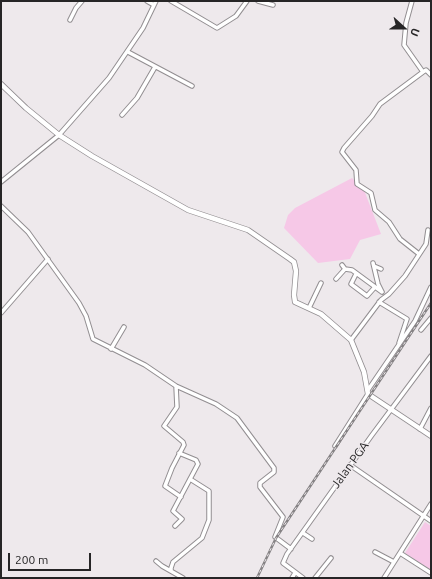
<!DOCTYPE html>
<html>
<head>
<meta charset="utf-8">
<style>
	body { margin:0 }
	#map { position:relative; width:432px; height:579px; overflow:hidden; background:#eee9ec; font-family:Ubuntu,sans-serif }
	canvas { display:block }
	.frame { position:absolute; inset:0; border:2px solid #262526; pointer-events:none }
	.north { position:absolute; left:384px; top:8px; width:40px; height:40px; -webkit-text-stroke:3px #eee9ec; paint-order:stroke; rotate:111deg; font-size:11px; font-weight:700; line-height:16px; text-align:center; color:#262526 }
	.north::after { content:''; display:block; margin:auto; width:14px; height:18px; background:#262526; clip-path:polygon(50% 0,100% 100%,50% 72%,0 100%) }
	.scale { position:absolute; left:8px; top:553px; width:83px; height:18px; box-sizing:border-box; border:2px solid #262526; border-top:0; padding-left:5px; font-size:12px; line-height:14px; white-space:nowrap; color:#262526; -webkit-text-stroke:3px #eee9ec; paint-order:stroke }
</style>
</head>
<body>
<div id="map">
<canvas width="432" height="579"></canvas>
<div class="frame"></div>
<div class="north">U</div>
<div class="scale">200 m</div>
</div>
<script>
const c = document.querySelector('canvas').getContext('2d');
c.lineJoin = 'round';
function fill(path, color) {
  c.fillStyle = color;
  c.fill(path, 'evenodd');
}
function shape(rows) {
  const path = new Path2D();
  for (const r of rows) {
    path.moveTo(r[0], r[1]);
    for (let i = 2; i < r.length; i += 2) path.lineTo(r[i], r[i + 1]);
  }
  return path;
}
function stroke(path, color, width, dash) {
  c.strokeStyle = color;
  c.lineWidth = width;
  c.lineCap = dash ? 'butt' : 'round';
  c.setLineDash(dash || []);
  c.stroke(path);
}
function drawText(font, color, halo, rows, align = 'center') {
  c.font = font + ' Ubuntu,sans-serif';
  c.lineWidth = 3;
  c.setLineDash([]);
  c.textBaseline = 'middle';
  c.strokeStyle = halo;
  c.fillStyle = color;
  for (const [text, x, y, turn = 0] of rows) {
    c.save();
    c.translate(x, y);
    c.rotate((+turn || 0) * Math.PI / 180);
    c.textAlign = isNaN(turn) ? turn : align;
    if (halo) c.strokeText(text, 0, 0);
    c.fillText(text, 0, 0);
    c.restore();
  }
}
fill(shape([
	[352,178,364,190,381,234,360,240,350,259,318,263,284,228,288,215,295,208],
	[425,522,431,526,431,570,405,553]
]), '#f6c8e7');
const street = shape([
	[147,1,154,5],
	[171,1,217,28,236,16,247,1],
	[258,1,273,5],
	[412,1,406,23,404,45,423,72,380,104,372,116,344,148,342,152,356,170,357,184,371,193,375,210,389,222,400,239,419,254],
	[70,20,76,8,82,1],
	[128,52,192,86],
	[423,72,426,70,431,75],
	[122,115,137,98,155,67],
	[1,182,59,135,109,78,143,28,156,1],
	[1,206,28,232,79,303,86,316,93,339,145,365,176,386,216,404,237,418,274,468,274,472,260,483,260,487,283,517,275,537,291,549],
	[373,263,378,284,382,292],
	[342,265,345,269,352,270,382,292],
	[374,266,381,269],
	[356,274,351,284,367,296,375,287],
	[336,279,345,269],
	[379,302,407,319,399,343],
	[309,308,321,283],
	[1,313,48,259],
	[421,330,431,318],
	[351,340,381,300,389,294,405,276,426,244,428,230],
	[111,349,124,327],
	[176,386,177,407,164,426,183,442,184,445,172,468,165,486,181,497],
	[368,390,415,321,431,287],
	[420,429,431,408],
	[335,446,368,394],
	[350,465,431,521],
	[175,526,182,519,173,511,198,464,196,460,179,453],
	[303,533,312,539],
	[375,552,394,562],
	[400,553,431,573],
	[156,561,162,566,183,578],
	[171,571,171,568,173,562,202,538,209,520,209,491,190,479],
	[292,578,295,573],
	[303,578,283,563,287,554,372,435,431,356],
	[315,578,331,558],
	[384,578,431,504]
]);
const secondary = shape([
	[1,84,26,108,59,135,92,156,188,210,248,230,290,259,294,262,296,271,294,295,295,302,321,314,351,340,364,372,368,394,431,436]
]);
stroke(street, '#928e91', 5.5);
stroke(secondary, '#928e91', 6);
stroke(street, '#fff', 3.5);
stroke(secondary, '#fff', 4.5);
const rail = shape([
	[257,578,276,538,431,303]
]);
stroke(rail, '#858284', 2.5);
stroke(rail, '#eee9ec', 1, [3]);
drawText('12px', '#262526', '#eee9ec', [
	["Jalan PGA",350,465,-54]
]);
</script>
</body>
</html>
